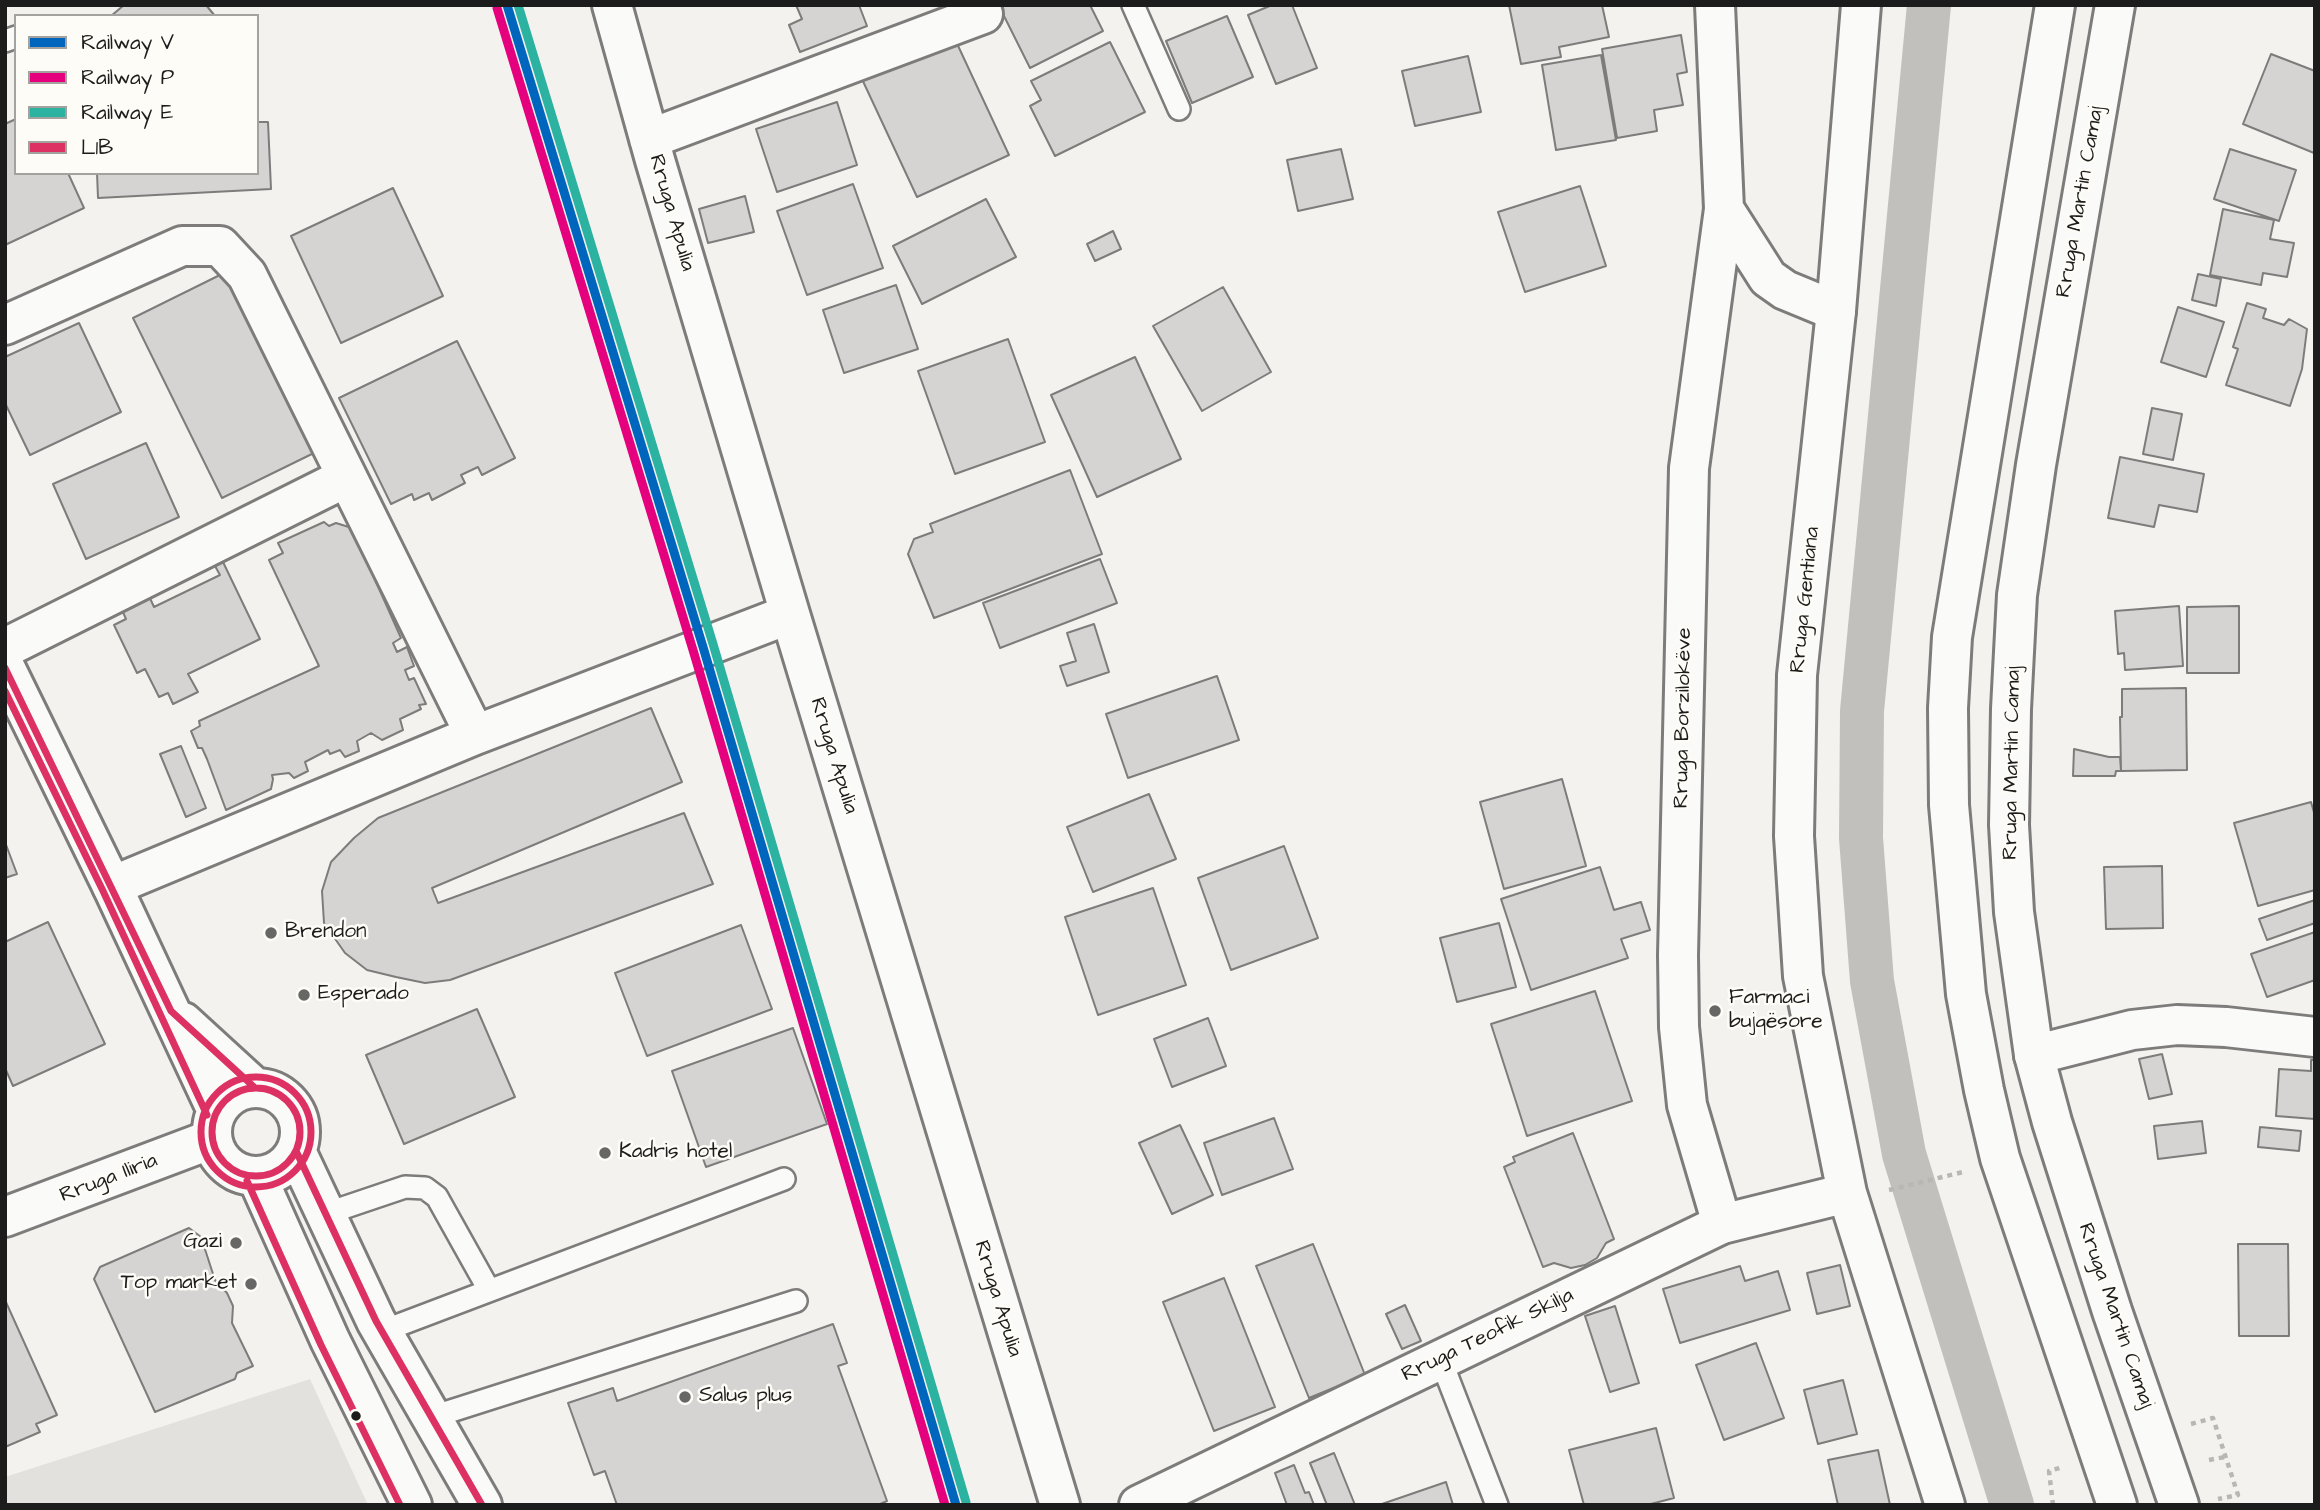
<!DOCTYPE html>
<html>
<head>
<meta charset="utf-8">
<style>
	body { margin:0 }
	#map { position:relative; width:2320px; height:1510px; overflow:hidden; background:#f3f2ef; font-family:"Architects Daughter",sans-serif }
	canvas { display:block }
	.frame { position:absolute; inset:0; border:7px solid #1c1c1c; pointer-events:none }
	.legend { position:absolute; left:14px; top:14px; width:245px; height:161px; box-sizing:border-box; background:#fdfcf7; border:2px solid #a3a29f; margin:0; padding:9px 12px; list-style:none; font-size:21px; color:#1c1c1c }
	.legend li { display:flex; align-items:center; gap:14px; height:35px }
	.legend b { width:35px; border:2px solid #a3a29f }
</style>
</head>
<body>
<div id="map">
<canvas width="2320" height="1510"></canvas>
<div class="frame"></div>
<ul class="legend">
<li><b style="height:9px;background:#0065bd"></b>Railway V</li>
<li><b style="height:9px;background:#e5007d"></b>Railway P</li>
<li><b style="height:9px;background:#2cb2a0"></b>Railway E</li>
<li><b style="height:9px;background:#de3163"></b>L1B</li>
</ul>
</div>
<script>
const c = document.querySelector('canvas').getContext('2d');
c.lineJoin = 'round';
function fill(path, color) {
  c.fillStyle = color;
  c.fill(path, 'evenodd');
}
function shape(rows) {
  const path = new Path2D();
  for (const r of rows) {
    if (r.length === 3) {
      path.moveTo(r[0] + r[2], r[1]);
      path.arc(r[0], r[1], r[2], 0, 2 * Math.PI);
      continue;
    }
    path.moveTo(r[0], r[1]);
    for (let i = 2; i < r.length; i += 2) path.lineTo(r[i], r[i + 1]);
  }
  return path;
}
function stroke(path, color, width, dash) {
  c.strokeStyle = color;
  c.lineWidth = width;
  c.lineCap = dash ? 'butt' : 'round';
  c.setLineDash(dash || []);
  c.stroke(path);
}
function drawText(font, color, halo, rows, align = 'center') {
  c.font = font + ' "Architects Daughter",sans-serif';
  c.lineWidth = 5;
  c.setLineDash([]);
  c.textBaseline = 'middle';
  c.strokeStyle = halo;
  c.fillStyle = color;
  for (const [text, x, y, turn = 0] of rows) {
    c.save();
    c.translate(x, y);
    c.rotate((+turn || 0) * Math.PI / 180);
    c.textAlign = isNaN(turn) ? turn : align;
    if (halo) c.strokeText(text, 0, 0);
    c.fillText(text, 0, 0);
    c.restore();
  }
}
fill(shape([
	[310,1379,368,1505,5,1505,5,1477]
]), '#e2e1dd');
stroke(shape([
	[1929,5,1862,711,1861,838,1872,981,1904,1154,2012,1505]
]), '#c1c0bc', 44);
const building = shape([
	[124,5,206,5,215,16,111,16,124,5],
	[796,5,859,5,867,26,800,52,789,25,802,19,796,5],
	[1001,5,1090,5,1103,31,1030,68,999,6,1001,5],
	[1272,5,1292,5,1317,68,1276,84,1248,15,1272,5],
	[1509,5,1602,5,1609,37,1559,47,1561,57,1521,64,1509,5],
	[1227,16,1253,77,1192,103,1166,41,1227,16],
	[953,35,1009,155,917,197,861,77,953,35],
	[1681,35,1687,72,1677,74,1683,105,1654,110,1657,131,1617,138,1602,49,1681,35],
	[1110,42,1145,112,1055,156,1030,106,1041,100,1031,81,1110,42],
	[2271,54,2315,71,2314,153,2243,124,2271,54],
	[1601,55,1616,140,1556,150,1542,65,1601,55],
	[1468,56,1481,112,1415,126,1402,71,1468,56],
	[837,102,857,165,777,192,756,129,837,102],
	[16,119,16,173,68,173,84,208,5,245,5,124,16,119],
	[257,122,268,122,271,189,98,198,97,173,257,173,257,122],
	[1341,149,1353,199,1298,211,1287,160,1341,149],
	[2230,149,2296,170,2279,221,2214,199,2230,149],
	[853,184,883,268,807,295,777,211,853,184],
	[1580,186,1606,266,1525,292,1498,212,1580,186],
	[393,188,443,296,341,343,291,236,393,188],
	[745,196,754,232,708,243,699,209,745,196],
	[986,199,1016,257,922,304,893,246,986,199],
	[2223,209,2274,220,2270,239,2294,243,2287,277,2263,273,2261,285,2210,275,2223,209],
	[1113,231,1121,249,1095,261,1087,244,1113,231],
	[228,271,318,451,222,498,133,318,228,271],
	[2198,274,2221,279,2216,306,2192,300,2198,274],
	[896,285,918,349,844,373,823,310,896,285],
	[1223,287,1271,372,1202,411,1153,326,1223,287],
	[2247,303,2266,309,2263,318,2284,325,2289,319,2307,329,2302,369,2290,406,2226,385,2238,349,2233,347,2247,303],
	[2178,307,2224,322,2206,377,2161,362,2178,307],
	[79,323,121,412,30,455,5,403,5,357,79,323],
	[1008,339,1045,442,955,474,918,371,1008,339],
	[457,341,515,458,482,475,478,467,461,475,465,483,432,500,429,493,414,500,412,494,391,504,339,398,457,341],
	[1135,357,1181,459,1097,497,1051,395,1135,357],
	[2152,408,2182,414,2173,460,2143,454,2152,408],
	[146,443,179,517,86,559,53,484,146,443],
	[2120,457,2204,474,2197,512,2159,505,2154,527,2108,518,2120,457],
	[1070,470,1102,554,934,618,908,554,914,539,933,532,930,524,1070,470],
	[324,522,329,526,336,523,352,528,401,638,393,643,397,652,407,647,414,666,405,670,409,680,414,678,426,704,419,705,421,709,400,719,403,730,382,740,371,733,357,741,359,751,345,757,340,750,330,754,328,750,305,762,308,771,294,778,289,773,272,775,273,779,271,789,226,810,207,759,202,748,198,748,191,731,200,726,199,721,319,666,269,560,283,553,278,543,324,522],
	[1100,559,1117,603,1000,648,983,603,1100,559],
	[223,562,260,639,188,674,198,692,173,704,168,693,159,697,145,669,137,673,114,625,126,619,122,610,149,596,154,607,220,575,215,566,223,562],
	[2179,606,2183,666,2125,670,2124,653,2118,654,2115,611,2179,606],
	[2239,606,2239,673,2187,673,2187,607,2239,606],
	[1094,624,1109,672,1067,686,1060,666,1076,661,1067,633,1094,624],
	[1217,676,1239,740,1128,778,1106,714,1217,676],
	[2186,688,2187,770,2121,771,2120,717,2122,717,2122,689,2186,688],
	[651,708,682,782,432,888,438,903,684,813,713,884,450,980,425,983,396,977,367,970,345,953,324,923,322,891,331,862,354,838,378,818,651,708],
	[181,746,206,808,186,817,160,754,181,746],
	[2074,749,2109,757,2120,757,2121,771,2116,771,2115,776,2073,776,2074,749],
	[1562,779,1586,866,1504,889,1480,802,1562,779],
	[1149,794,1176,859,1093,892,1067,827,1149,794],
	[2311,802,2315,816,2315,890,2258,906,2234,823,2311,802],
	[5,842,17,874,5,878,5,842],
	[1284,846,1318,938,1231,970,1198,878,1284,846],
	[2162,866,2163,928,2106,929,2104,867,2162,866],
	[1600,867,1614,910,1641,902,1650,930,1621,939,1628,958,1531,990,1501,899,1600,867],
	[1153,888,1186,985,1098,1015,1065,917,1153,888],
	[2315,900,2315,923,2267,940,2259,919,2315,900],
	[48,922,105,1044,13,1086,5,1068,5,942,48,922],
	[1499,923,1516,987,1457,1002,1440,938,1499,923],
	[741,925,772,1009,647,1056,615,973,741,925],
	[2315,932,2315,980,2267,997,2251,954,2315,932],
	[1595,991,1632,1101,1527,1136,1491,1024,1595,991],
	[477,1009,515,1097,404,1144,366,1055,477,1009],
	[1208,1018,1226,1066,1172,1087,1154,1039,1208,1018],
	[793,1028,827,1124,706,1167,672,1071,793,1028],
	[2162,1054,2172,1094,2149,1099,2139,1059,2162,1054],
	[2311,1060,2315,1060,2315,1119,2276,1116,2279,1069,2311,1071,2311,1060],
	[1274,1118,1293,1169,1222,1195,1204,1143,1274,1118],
	[2202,1121,2206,1153,2158,1159,2154,1126,2202,1121],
	[1180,1125,1213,1195,1172,1214,1139,1143,1180,1125],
	[2260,1127,2301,1131,2299,1151,2258,1147,2260,1127],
	[1573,1133,1614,1239,1606,1243,1597,1258,1585,1265,1571,1268,1554,1263,1543,1267,1504,1167,1515,1162,1513,1157,1573,1133],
	[189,1228,201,1237,215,1280,227,1293,233,1306,232,1323,253,1366,237,1373,235,1379,155,1412,94,1279,100,1267,189,1228],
	[1313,1244,1365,1375,1309,1398,1256,1266,1313,1244],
	[2238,1244,2288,1244,2289,1336,2239,1336,2238,1244],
	[1840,1265,1850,1306,1817,1314,1807,1273,1840,1265],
	[1740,1266,1745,1281,1778,1271,1790,1310,1680,1343,1663,1289,1740,1266],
	[1224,1278,1275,1407,1214,1431,1163,1302,1224,1278],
	[5,1300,57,1415,36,1424,40,1432,5,1447,5,1300],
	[1405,1305,1421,1341,1402,1349,1386,1314,1405,1305],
	[1615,1306,1639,1383,1610,1392,1585,1316,1615,1306],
	[833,1324,847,1363,838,1366,887,1501,878,1505,617,1505,605,1471,594,1475,568,1403,613,1388,617,1401,833,1324],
	[1756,1343,1784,1418,1724,1440,1696,1365,1756,1343],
	[1843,1380,1857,1434,1818,1444,1804,1390,1843,1380],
	[1656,1428,1674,1498,1647,1505,1584,1505,1569,1450,1656,1428],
	[1878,1450,1890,1505,1838,1505,1828,1460,1878,1450],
	[1334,1453,1355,1505,1327,1505,1310,1463,1334,1453],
	[1294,1465,1305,1493,1309,1492,1314,1505,1287,1505,1275,1473,1294,1465],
	[1446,1482,1453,1505,1379,1505,1446,1482]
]);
fill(building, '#d5d4d2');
stroke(building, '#7d7c7b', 2);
const lane = shape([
	[1133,5,1179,109],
	[5,41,16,37],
	[325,1214,405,1187,425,1188,437,1197,489,1290],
	[383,1331,784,1179],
	[1440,1358,1497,1505],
	[432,1417,796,1301]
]);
const street = shape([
	[612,5,655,160,790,614,1060,1505],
	[1715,5,1724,209,1768,278,1785,290,1836,311],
	[649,139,983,14],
	[5,325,182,246,220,246,247,275,475,735],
	[5,648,347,477],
	[112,886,475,735,790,614],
	[2034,1055,2132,1030,2177,1025,2226,1027,2315,1037],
	[5,1217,212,1139],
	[1722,1224,1687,1105,1679,1027,1678,955,1689,468,1724,209]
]);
const secondary = shape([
	[1861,5,1836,311,1797,675,1794,836,1803,976,1847,1193,1945,1505],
	[1139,1505,1722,1224,1847,1193]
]);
const primary = shape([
	[5,667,112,886,217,1111],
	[183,1022,254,1087],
	[256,1132,44],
	[297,1153,376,1321,482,1505],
	[257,1177,330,1340,412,1505]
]);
const highway = shape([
	[2055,5,1952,637,1948,708,1949,805,1966,994,1984,1090,2000,1158,2117,1505],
	[2115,5,2036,465,2017,595,2011,709,2009,825,2014,912,2034,1055,2052,1122,2112,1311,2179,1505]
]);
stroke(lane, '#7d7c7b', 26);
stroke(street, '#7d7c7b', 44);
stroke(secondary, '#7d7c7b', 44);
stroke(primary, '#7d7c7b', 44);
stroke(highway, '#7d7c7b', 44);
stroke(shape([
	[1889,1190,1963,1172],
	[2191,1424,2213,1418,2238,1495,2218,1499],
	[2209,1460,2225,1457],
	[2053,1505,2049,1471,2063,1467]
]), '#b8b7b6', 4.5, [5, 5]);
stroke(lane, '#fafaf8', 21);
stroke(street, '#fafaf8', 38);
stroke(secondary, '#fafaf8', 38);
stroke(primary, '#fafaf8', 38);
stroke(highway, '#fafaf8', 38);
stroke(shape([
	[5,668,171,1011,254,1087],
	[256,1132,44],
	[297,1153,376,1321,482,1505]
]), '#de3163', 7);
stroke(shape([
	[5,691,103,891,207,1115],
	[256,1132,55],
	[247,1181,321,1345,400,1505]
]), '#de3163', 7);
stroke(shape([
	[507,5,703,647,956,1505]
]), '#0065bd', 9);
stroke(shape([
	[497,8,693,650,945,1505]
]), '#e5007d', 9);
stroke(shape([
	[518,5,713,644,966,1502]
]), '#2cb2a0', 9);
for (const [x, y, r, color] of [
	[271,933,7,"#676766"],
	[304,995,7,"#676766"],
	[1715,1011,7,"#676766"],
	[605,1153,7,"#676766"],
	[236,1243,7,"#676766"],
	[251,1284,7,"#676766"],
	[685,1397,7,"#676766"],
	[356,1416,6,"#1c1c1c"]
]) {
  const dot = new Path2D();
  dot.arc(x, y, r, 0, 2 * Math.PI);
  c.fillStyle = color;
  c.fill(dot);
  stroke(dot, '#fdfcf7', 2.5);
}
drawText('21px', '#1c1c1c', '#fdfcf7', [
	["Rruga Martin Camaj",2081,202,-80],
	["Rruga Apulia",671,213,74],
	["Rruga Gentiana",1806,600,-84],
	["Rruga Borzilokëve",1684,718,-89],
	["Rruga Apulia",833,756,73],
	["Rruga Martin Camaj",2013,763,-89],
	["Rruga Iliria",109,1179,-21],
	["Rruga Apulia",997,1299,73],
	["Rruga Martin Camaj",2115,1316,71],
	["Rruga Teofik Skilja",1488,1336,-26]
]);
drawText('21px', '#1c1c1c', '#fdfcf7', [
	["Brendon",285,933],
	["Esperado",318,995],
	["Farmaci",1729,999],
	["bujqësore",1729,1023],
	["Kadris hotel",619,1153],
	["Gazi",222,1243,"right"],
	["Top market",237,1284,"right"],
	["Salus plus",699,1397]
], 'left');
</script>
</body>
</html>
